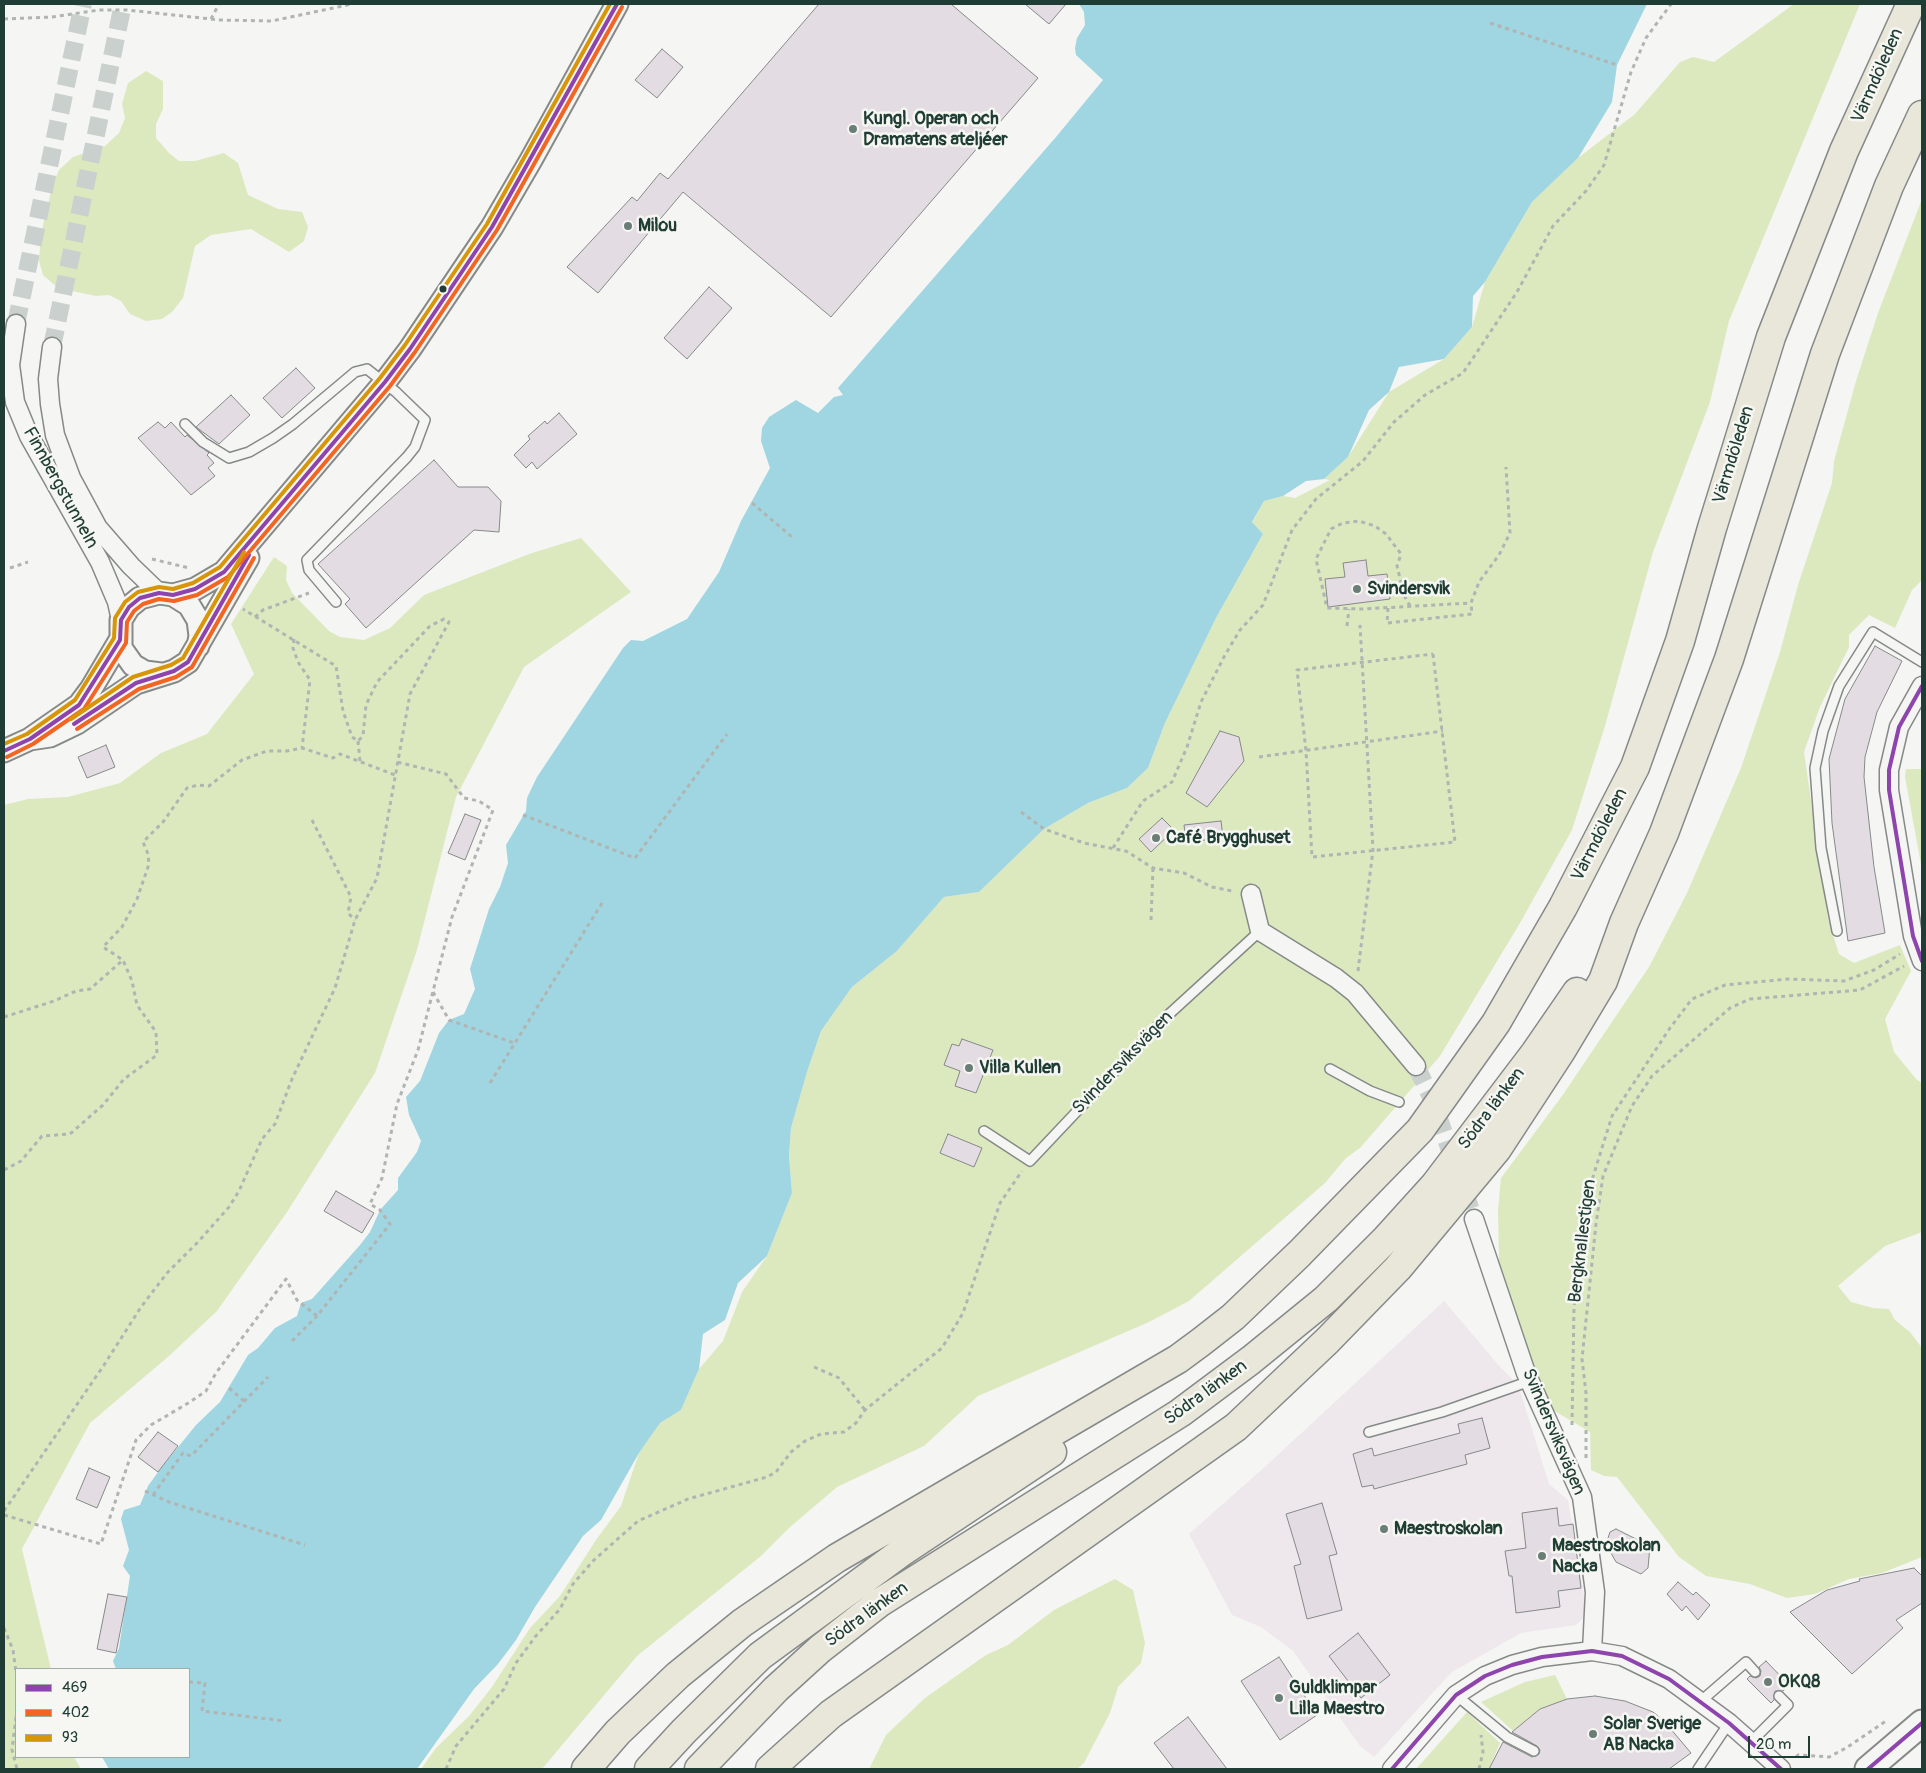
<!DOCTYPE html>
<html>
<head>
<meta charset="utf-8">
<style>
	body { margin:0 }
	#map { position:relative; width:1926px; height:1773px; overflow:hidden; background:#f5f5f3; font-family:Pangolin,sans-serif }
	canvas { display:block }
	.frame { position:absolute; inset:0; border:5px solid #1f3d34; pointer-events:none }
	.legend { position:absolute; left:15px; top:1668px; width:175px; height:90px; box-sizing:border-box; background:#f6f6f2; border:1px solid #a0aca6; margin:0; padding:6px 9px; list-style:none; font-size:15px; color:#1f3d34 }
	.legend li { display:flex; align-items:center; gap:10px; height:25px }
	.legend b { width:25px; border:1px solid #a0aca6 }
	.scale { position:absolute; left:1748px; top:1736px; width:62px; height:22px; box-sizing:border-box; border:2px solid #1f3d34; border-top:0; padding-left:6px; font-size:15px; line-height:18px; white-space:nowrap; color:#1f3d34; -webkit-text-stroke:4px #f6f6f2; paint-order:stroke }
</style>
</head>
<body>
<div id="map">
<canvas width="1926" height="1773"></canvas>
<div class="frame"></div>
<ul class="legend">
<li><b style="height:6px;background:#8e44ad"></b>469</li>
<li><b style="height:6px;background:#f26522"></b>402</li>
<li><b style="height:6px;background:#d79608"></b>93</li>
</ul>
<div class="scale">20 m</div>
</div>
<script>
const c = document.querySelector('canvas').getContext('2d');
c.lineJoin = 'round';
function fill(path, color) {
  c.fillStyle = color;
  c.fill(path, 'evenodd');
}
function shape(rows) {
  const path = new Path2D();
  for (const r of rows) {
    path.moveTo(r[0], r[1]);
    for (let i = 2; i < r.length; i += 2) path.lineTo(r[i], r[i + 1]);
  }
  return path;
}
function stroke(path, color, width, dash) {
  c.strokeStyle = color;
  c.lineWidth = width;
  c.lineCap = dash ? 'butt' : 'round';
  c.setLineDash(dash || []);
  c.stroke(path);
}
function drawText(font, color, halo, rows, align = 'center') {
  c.font = font + ' Pangolin,sans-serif';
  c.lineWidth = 5;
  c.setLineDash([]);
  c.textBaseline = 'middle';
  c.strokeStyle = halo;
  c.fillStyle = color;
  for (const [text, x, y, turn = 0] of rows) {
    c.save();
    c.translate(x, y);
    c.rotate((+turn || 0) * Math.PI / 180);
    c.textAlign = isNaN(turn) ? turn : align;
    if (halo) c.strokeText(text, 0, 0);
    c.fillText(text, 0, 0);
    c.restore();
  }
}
fill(shape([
	[1444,1301,1502,1369,1518,1384,1549,1484,1568,1500,1587,1614,1576,1625,1521,1633,1452,1672,1374,1757,1360,1746,1293,1651,1261,1627,1232,1615,1189,1534,1268,1464]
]), '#eee8ec');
fill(shape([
	[1794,4,1860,4,1729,321,1710,402,1653,552,1605,726,1572,830,1520,923,1440,1056,1360,1148,1346,1158,1325,1183,1189,1301,1149,1322,978,1396,924,1446,837,1487,789,1528,761,1556,637,1656,542,1769,421,1769,436,1748,469,1716,492,1687,530,1628,560,1596,596,1540,621,1506,639,1453,660,1423,681,1410,699,1369,723,1341,742,1292,767,1256,792,1193,789,1156,791,1128,807,1072,821,1031,852,987,897,951,944,897,979,892,1044,829,1088,803,1127,788,1148,768,1165,723,1216,618,1263,534,1252,523,1264,501,1283,496,1295,498,1330,480,1324,479,1348,457,1389,392,1444,359,1472,327,1485,282,1532,202,1578,158,1635,114,1680,62,1693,57,1714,62],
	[146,71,163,81,163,109,156,124,156,138,169,153,179,161,195,161,224,153,238,163,248,195,278,209,302,212,308,227,304,241,289,252,251,229,211,235,195,246,183,298,172,312,162,319,146,321,130,314,121,301,109,295,96,296,58,288,43,275,39,261,41,234,52,187,59,170,73,157,105,146,119,133,125,118,122,104,128,83],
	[1922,199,1922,580,1912,590,1895,628,1869,615,1849,635,1849,647,1820,707,1804,752,1828,919,1839,954,1854,963,1900,945,1911,971,1885,1019,1894,1052,1916,1079,1922,1083,1922,1232,1885,1246,1838,1286,1851,1302,1873,1308,1889,1309,1895,1320,1910,1332,1922,1348,1922,1557,1882,1573,1849,1579,1815,1594,1787,1598,1750,1584,1706,1576,1679,1557,1617,1477,1604,1476,1591,1470,1590,1432,1546,1406,1519,1334,1499,1262,1498,1210,1501,1178,1562,1096,1649,967,1687,893,1741,768,1780,652,1798,585,1832,483,1834,461,1856,381,1878,313],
	[581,538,631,592,524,667,456,797,417,950,375,1073,287,1212,217,1311,169,1356,90,1423,22,1549,51,1669,16,1669,16,1757,74,1757,81,1769,4,1769,4,805,28,799,68,797,120,783,161,753,207,734,254,674,231,624,274,557,287,566,286,580,292,593,329,631,340,637,364,640,390,628,424,595,529,554],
	[1922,767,1922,870,1905,777,1906,769,1922,769],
	[1115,1579,1133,1590,1145,1643,1141,1663,1118,1687,1110,1713,1084,1763,1077,1769,869,1769,886,1735,925,1698,986,1655,1008,1645,1054,1610],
	[1555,1675,1567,1699,1540,1709,1513,1731,1481,1702,1525,1682],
	[1467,1712,1500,1743,1489,1769,1416,1769]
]), '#dce9bf');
fill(shape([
	[1079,4,1647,4,1617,65,1612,102,1578,158,1532,202,1485,282,1473,296,1472,327,1444,359,1399,367,1389,392,1369,410,1348,457,1324,479,1306,481,1283,496,1264,501,1252,522,1263,534,1216,618,1165,723,1148,768,1127,788,1088,803,1044,829,979,892,944,897,897,951,852,987,821,1031,807,1072,791,1128,789,1156,792,1193,767,1256,738,1283,725,1320,703,1334,699,1369,681,1410,660,1423,639,1453,601,1520,583,1536,535,1607,516,1640,498,1664,474,1689,417,1769,109,1769,102,1757,189,1757,189,1669,116,1669,113,1661,119,1648,130,1576,123,1566,129,1550,121,1519,124,1510,140,1505,148,1486,158,1472,196,1425,220,1402,248,1355,258,1348,275,1328,297,1316,301,1303,312,1299,360,1245,370,1232,380,1210,398,1190,398,1178,417,1152,421,1141,409,1115,406,1097,420,1081,439,1033,449,1020,464,1014,475,989,470,969,489,909,500,887,508,863,506,845,526,811,527,798,537,777,623,648,631,640,643,641,687,619,719,572,741,521,770,468,761,441,762,428,769,417,796,400,818,413,834,397,843,395,838,388,1056,137,1103,80,1076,55,1075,48,1077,38,1085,25,1084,12]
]), '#a0d6e1');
const building = shape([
	[819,4,951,4,1038,78,831,317,683,192,598,293,567,267,632,197,637,201,660,173,668,179,819,4],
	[1025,4,1066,4,1049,24,1025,4],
	[662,49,683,67,657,98,635,80,662,49],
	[709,287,732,308,687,359,664,338,709,287],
	[296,368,315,388,282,418,263,398,296,368],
	[231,395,250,415,219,444,196,427,231,395],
	[559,413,577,434,537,469,532,462,526,468,514,455,530,439,528,436,545,421,547,424,559,413],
	[158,422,165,428,171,422,185,437,187,435,209,453,207,455,214,463,208,468,215,476,191,495,138,438,158,422],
	[434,460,458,487,488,487,501,501,499,532,474,530,366,628,345,604,350,599,318,564,434,460],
	[1366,560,1368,576,1387,574,1390,599,1328,607,1325,579,1345,577,1343,563,1366,560],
	[1875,646,1902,661,1877,712,1865,757,1864,777,1874,867,1885,933,1848,941,1832,823,1829,759,1845,699,1875,646],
	[1220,731,1239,737,1244,761,1207,807,1186,793,1220,731],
	[106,745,115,767,87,778,78,757,106,745],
	[465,814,481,820,465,860,448,853,465,814],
	[1162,818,1174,830,1151,852,1139,839,1162,818],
	[1221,821,1223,838,1186,842,1184,825,1221,821],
	[962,1039,993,1050,976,1093,955,1086,960,1071,944,1065,952,1044,959,1046,962,1039],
	[948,1134,982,1148,974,1167,940,1153,948,1134],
	[336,1191,374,1213,362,1233,324,1211,336,1191],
	[1482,1418,1490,1448,1465,1455,1467,1464,1374,1489,1373,1485,1362,1487,1353,1454,1372,1448,1374,1456,1460,1433,1458,1424,1482,1418],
	[158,1432,178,1446,158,1472,138,1457,158,1432],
	[89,1468,110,1477,97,1508,76,1499,89,1468],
	[1322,1503,1337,1554,1329,1556,1342,1610,1307,1619,1294,1566,1301,1564,1286,1514,1322,1503],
	[1557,1508,1559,1526,1573,1524,1581,1588,1558,1591,1560,1607,1516,1613,1512,1576,1509,1576,1505,1551,1526,1548,1522,1513,1557,1508],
	[1616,1529,1650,1546,1648,1568,1641,1574,1616,1562,1606,1544,1610,1532,1616,1529],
	[1914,1568,1922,1576,1922,1603,1896,1620,1903,1628,1852,1674,1790,1612,1827,1590,1860,1581,1859,1579,1914,1568],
	[1678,1582,1693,1595,1696,1592,1710,1605,1698,1620,1686,1606,1682,1611,1667,1594,1678,1582],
	[108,1594,127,1597,116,1653,97,1649,108,1594],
	[1358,1633,1390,1675,1361,1698,1329,1656,1358,1633],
	[1279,1657,1317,1715,1280,1740,1241,1681,1279,1657],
	[1766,1661,1789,1685,1783,1691,1775,1691,1774,1700,1771,1703,1747,1679,1750,1676,1756,1678,1760,1676,1761,1671,1759,1667,1766,1661],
	[1595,1696,1625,1701,1653,1712,1664,1721,1691,1753,1669,1769,1489,1769,1503,1742,1532,1757,1539,1754,1540,1750,1537,1746,1512,1732,1540,1709,1567,1699,1595,1696],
	[1188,1717,1227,1769,1174,1769,1154,1743,1188,1717]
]);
fill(building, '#e4dce3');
stroke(building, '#858a88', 1);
stroke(shape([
	[16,324,83,4],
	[52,347,123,4],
	[1416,1066,1432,1099,1474,1219]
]), '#cad0cd', 18, [18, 9]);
const service = shape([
	[185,424,203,442,229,458,249,452,273,438,293,424,355,372,367,369,396,392,425,420,415,447,407,457,307,560,309,570,336,602],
	[1837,931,1821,848,1815,768,1823,731,1839,686,1873,632,1922,662],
	[1330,1069,1370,1091,1399,1102],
	[984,1131,1030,1161,1166,1017,1260,931],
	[1369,1432,1442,1412,1530,1381],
	[1456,1695,1507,1737,1534,1751],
	[1701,1701,1746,1662,1755,1672],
	[1750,1743,1788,1705,1779,1696],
	[1698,1769,1729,1723]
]);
const minor = shape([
	[16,324,10,365,15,402,29,436,100,562,117,602,121,620],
	[52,347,48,379,50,404,55,435,71,478,98,528,131,566,159,593],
	[1922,686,1899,727,1889,770,1889,790,1913,936,1922,961],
	[1251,894,1260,931,1336,978,1355,993,1416,1066],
	[1474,1219,1526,1373,1582,1497,1595,1592,1592,1651],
	[1392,1769,1456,1695,1485,1676,1512,1665,1542,1657,1592,1651,1622,1656,1669,1679,1729,1723,1781,1769]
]);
const tertiary = shape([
	[173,595,189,605,198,620,200,636,198,646],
	[161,674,145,672,133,665,121,648,121,620,129,607,140,598,159,593,173,595,195,589,224,572,385,382,410,349,492,227,531,160,617,4],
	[30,739,50,736,77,723,136,683,174,671,188,662,248,558],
	[4,751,30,739,79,705,91,689,120,640]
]);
const secondary = shape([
	[1868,1769,1922,1723]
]);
const motorway = shape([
	[586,1769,618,1732,678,1675,742,1623,837,1558,1178,1359,1201,1342,1233,1317,1299,1254,1420,1130,1496,1023,1563,907,1635,767,1680,641,1712,528,1771,337,1844,151,1911,4],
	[649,1769,684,1731,760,1656,903,1551,1052,1452],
	[699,1769,776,1689,820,1649,879,1603,1180,1413,1251,1360,1326,1299,1386,1239,1434,1186,1535,1053,1577,992],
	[770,1769,831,1714,1236,1427,1327,1341,1398,1268,1497,1149,1561,1051,1603,981,1624,923,1664,833,1729,659,1825,354,1889,186,1922,115]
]);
stroke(service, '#858a88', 12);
stroke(minor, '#858a88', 21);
stroke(tertiary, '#858a88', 25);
stroke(secondary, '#858a88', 29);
stroke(motorway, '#858a88', 31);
stroke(shape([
	[4,19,52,17,99,10,127,10,220,20,272,21,352,4],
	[211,19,219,4],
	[1490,23,1617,65],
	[752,503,792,537],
	[152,559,189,568],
	[10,568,28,562],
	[1410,606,1404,595,1397,566,1401,554,1386,534,1375,526,1359,521,1343,523,1331,529,1316,559,1327,608,1362,609,1471,603],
	[1388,608,1387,623,1472,614,1471,603,1479,582,1499,555,1510,533,1506,467],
	[255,617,263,610,309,593],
	[1347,626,1349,609],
	[294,639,293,648,298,662,310,680,302,748],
	[1433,654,1455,842,1312,857,1306,751,1297,670,1433,654],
	[358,741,360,761],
	[1259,757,1443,731],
	[1021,812,1044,829,1084,843,1126,851,1153,868,1184,873,1212,887,1232,891],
	[523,815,635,858,727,734],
	[312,820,351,897,348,913,355,920],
	[1113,848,1143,801,1172,782,1187,747,1201,702,1225,655,1240,630,1263,605,1292,530,1316,499,1363,461,1394,422,1425,395,1463,373,1517,292,1553,226,1586,191,1604,165,1631,72,1646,38,1671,4],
	[1151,920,1153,868],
	[1358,971,1373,850,1360,625],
	[433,992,449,1020,514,1043],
	[4,1017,54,1001,76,991,90,989,123,960],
	[490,1083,604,900],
	[4,1170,21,1161,42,1136,70,1134,103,1105,124,1079,157,1055,156,1032,137,1005,132,981,123,960,103,947,122,927,137,899,149,864,148,854,143,842,163,822,187,788,198,785,209,786,242,760,267,751,287,751,302,748,333,758,340,754,395,775],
	[292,1341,317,1316],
	[814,1367,839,1378,865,1410],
	[229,1388,244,1401],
	[1572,1425,1574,1307,1586,1199,1612,1116,1670,1028,1692,999,1725,985,1788,979,1844,981,1874,970,1900,954],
	[1586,1458,1586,1393,1582,1359,1596,1224,1603,1176,1632,1106,1652,1076,1730,1008,1750,999,1860,990,1904,966],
	[145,1491,169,1502,305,1545],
	[153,1495,183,1453,191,1456,268,1377],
	[4,1511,104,1365,141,1307,167,1273,199,1241,229,1207,239,1191,262,1139,275,1124,292,1079,335,988,355,920,377,878,410,694,449,622,444,619,430,626,377,682,366,705,363,736,358,741,352,737,343,711,336,666,243,609],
	[4,1515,101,1544,136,1440,151,1425,190,1402,206,1391,216,1373,286,1279,297,1300,317,1316,390,1224,380,1210,370,1204,382,1178,397,1104,418,1050,452,917,493,810,479,801,464,798,446,774,397,762],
	[4,1628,13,1650,16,1672],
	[189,1682,205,1683,202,1711,285,1721],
	[16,1717,12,1750,17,1769],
	[1796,1757,1798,1755,1829,1757,1846,1748,1886,1721],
	[446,1769,456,1746,504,1689,516,1663,535,1637,560,1609,573,1584,594,1560,638,1521,688,1499,767,1477,776,1472,791,1452,805,1441,821,1434,844,1432,856,1423,865,1410,942,1348,963,1313,1000,1203,1022,1171],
	[1479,1769,1483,1752,1481,1735]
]), '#b0b4b2', 3, [4, 4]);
stroke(service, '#f5f5f3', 9);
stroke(minor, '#f5f5f3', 18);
stroke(tertiary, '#f5f5f3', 21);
stroke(secondary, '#f5f5f3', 25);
stroke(motorway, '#e9e6da', 28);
stroke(shape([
	[1922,686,1899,727,1889,770,1889,790,1913,936,1922,961],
	[74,724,136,683,174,671,188,662,249,555],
	[4,751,30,739,79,705,120,640,121,620,129,607,140,598,159,593,173,595,195,589,224,572,385,382,410,349,492,227,617,4],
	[1392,1769,1456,1695,1485,1676,1512,1665,1542,1657,1592,1651,1622,1656,1669,1679,1729,1723,1781,1769],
	[1868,1769,1922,1723]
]), '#8e44ad', 4);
stroke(shape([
	[77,729,139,689,176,677,192,667,254,558],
	[7,757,33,744,84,709,126,643,127,622,134,611,143,604,159,599,174,601,197,595,228,577,390,386,415,352,497,230,622,7]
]), '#f26522', 4);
stroke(shape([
	[71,719,133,677,171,665,183,658,244,552],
	[4,744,27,734,75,700,114,638,115,618,125,602,138,592,159,587,173,589,193,583,220,567,380,378,405,345,487,224,610,4]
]), '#d79608', 4);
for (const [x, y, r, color] of [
	[853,129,5,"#6a7d77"],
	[628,226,5,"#6a7d77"],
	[443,289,4.5,"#1f3d34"],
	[1357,589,5,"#6a7d77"],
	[1156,838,5,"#6a7d77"],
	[969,1068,5,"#6a7d77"],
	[1384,1529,5,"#6a7d77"],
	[1542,1556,5,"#6a7d77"],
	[1768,1682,5,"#6a7d77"],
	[1279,1698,5,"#6a7d77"],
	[1593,1734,5,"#6a7d77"]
]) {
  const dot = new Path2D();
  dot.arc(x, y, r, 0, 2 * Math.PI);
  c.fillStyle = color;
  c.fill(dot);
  stroke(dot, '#f6f6f2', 2);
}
drawText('18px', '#1f3d34', '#f6f6f2', [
	["Värmdöleden",1878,76,-66],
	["Värmdöleden",1734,455,-73],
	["Finnbergstunneln",60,488,61],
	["Värmdöleden",1600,835,-63],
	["Svindersviksvägen",1123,1063,-46],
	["Södra länken",1492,1109,-53],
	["Bergknallestigen",1583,1241,-83],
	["Södra länken",1206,1393,-36],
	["Svindersviksvägen",1553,1432,67],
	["Södra länken",867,1615,-36]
]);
drawText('bold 18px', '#1f3d34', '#f6f6f2', [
	["Kungl. Operan och",863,119],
	["Dramatens ateljéer",863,140],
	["Milou",638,226],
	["Svindersvik",1367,589],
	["Café Brygghuset",1166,838],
	["Villa Kullen",979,1068],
	["Maestroskolan",1394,1529],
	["Maestroskolan",1552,1546],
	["Nacka",1552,1567],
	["OKQ8",1778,1682],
	["Guldklimpar",1289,1688],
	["Lilla Maestro",1289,1709],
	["Solar Sverige",1603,1724],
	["AB Nacka",1603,1745]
], 'left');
</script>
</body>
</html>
